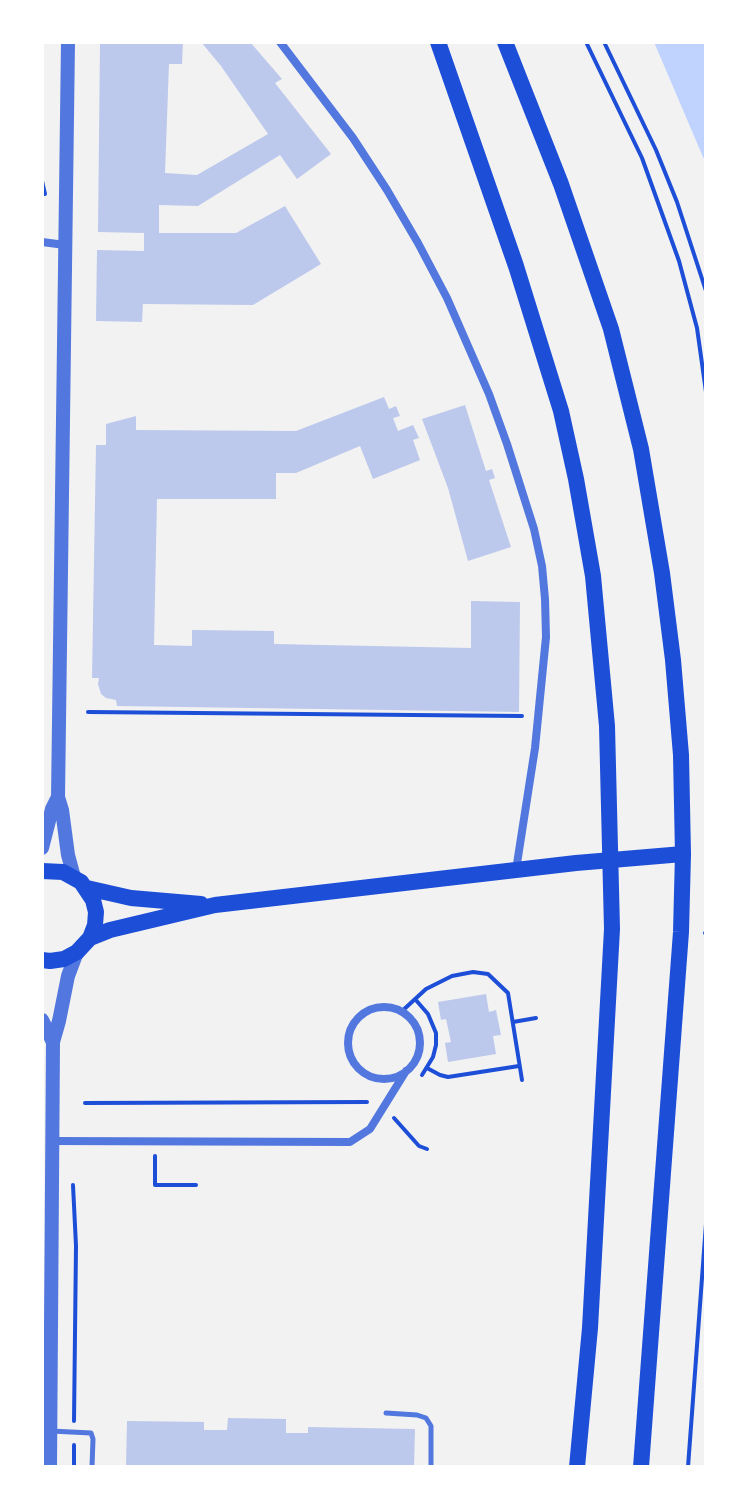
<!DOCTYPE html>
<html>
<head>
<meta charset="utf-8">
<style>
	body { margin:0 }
	#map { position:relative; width:748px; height:1509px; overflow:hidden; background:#f2f2f2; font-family:"Playfair Display",serif }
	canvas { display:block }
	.frame { position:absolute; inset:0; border:44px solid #fff; pointer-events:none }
</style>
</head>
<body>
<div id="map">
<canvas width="748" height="1509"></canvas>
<div class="frame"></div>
</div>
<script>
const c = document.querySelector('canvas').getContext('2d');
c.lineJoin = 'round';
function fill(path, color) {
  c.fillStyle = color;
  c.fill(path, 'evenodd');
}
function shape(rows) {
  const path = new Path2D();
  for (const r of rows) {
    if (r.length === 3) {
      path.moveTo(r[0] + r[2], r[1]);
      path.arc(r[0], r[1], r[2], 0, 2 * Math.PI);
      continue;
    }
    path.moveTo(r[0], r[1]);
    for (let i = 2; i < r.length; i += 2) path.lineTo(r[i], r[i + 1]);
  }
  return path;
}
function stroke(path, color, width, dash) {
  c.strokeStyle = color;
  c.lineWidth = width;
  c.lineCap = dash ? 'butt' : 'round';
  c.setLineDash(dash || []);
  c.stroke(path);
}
fill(shape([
	[654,42,706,42,706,164]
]), '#bfd3fe');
fill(shape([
	[100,42,183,42,182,64,169,64,165,173,197,175,268,134,221,66,201,42,250,42,282,79,275,83,331,154,297,179,280,155,198,206,159,205,159,233,236,233,285,206,321,264,253,305,143,304,142,322,96,321,97,250,144,251,144,233,98,232],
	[384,397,389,409,396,406,400,416,393,418,398,431,413,425,419,438,413,440,420,460,373,479,360,446,296,473,276,473,276,499,157,499,154,645,192,646,192,630,274,631,274,644,471,648,471,601,520,602,519,712,117,706,116,700,106,698,101,694,98,684,99,678,92,678,96,445,106,445,106,424,136,416,136,430,296,431],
	[465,405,486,471,492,469,495,478,489,480,511,547,468,561,448,488,422,419],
	[486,994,489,1012,496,1010,501,1035,493,1036,496,1054,448,1062,445,1043,451,1042,446,1019,441,1020,438,1002],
	[228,1418,286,1419,286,1433,308,1433,308,1427,415,1429,414,1467,126,1467,127,1421,204,1422,204,1430,227,1430]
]), '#bdc9ec');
stroke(shape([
	[586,42,642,158,679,261,697,328,706,392],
	[604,42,656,150,677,202,706,291],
	[42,181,45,194],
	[88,712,522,716],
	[705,933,706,933],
	[415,999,428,1014,436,1033,436,1045,433,1057,422,1075],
	[401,1012,426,989,452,976,473,972,488,974,508,993,522,1080],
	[513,1022,536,1018],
	[427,1068,440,1075,448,1077,519,1066],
	[85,1103,367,1102],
	[394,1118,419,1146,427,1149],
	[155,1156,155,1185,196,1185],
	[73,1185,76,1246,74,1421],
	[74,1467,74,1445],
	[688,1467,706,1224]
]), '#1d4ed8', 4);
stroke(shape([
	[386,1413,417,1415,426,1418,431,1426,431,1467],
	[51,1431,91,1433,93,1439,92,1467]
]), '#5277de', 5);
stroke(shape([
	[280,42,353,138,387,190,418,243,447,298,489,394,507,444,534,529,542,566,545,599,546,637,535,748,516,870],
	[42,242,65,245],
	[384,1043,36],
	[52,1141,350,1142,370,1129,406,1071]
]), '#5277de', 8);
stroke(shape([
	[68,42,58,797,62,810,68,855,74,877],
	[42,848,52,809,58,797],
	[42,1020,53,1042],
	[50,1467,53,1042,59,1021,68,976,77,952]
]), '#5277de', 14);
stroke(shape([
	[42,871,63,872,81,882,93,900,96,912,95,925,90,938,77,952,64,959,50,961,42,960],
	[87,888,131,898,201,904],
	[90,938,110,930,215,905,576,863,683,854]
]), '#1d4ed8', 16);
stroke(shape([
	[438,42,516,266,561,411,576,479,593,576,607,726,612,929,590,1328,577,1467],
	[505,42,561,184,611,329,641,449,662,573,673,660,681,755,683,854,681,932,641,1467]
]), '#1d4ed8', 16);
</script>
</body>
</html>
